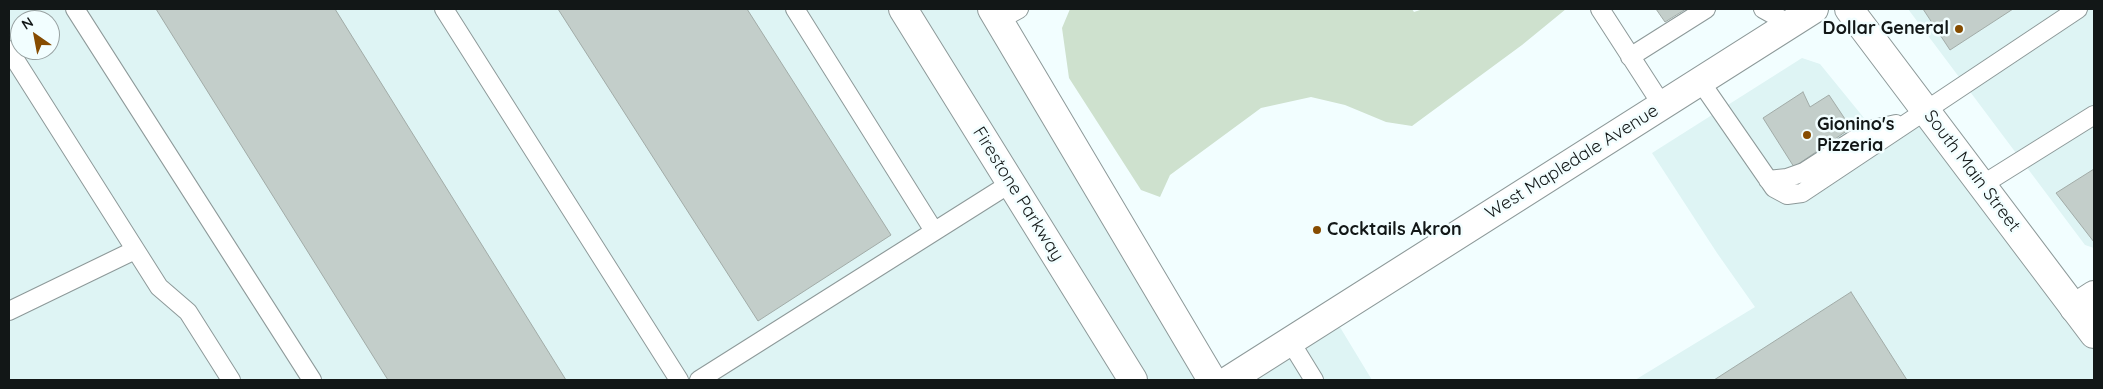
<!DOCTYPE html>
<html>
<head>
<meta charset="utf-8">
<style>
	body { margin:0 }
	#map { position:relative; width:2103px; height:389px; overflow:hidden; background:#f2feff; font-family:Quicksand,sans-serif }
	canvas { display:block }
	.frame { position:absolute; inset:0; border:10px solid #121717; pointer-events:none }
	.north { position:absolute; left:10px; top:10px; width:50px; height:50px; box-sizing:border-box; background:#f2feff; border:1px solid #98a2a2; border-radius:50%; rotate:327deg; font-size:14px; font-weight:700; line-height:20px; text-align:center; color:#121717 }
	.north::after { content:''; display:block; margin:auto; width:18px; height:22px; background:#864c01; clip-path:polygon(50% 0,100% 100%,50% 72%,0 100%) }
</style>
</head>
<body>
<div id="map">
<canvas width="2103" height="389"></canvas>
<div class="frame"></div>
<div class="north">N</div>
</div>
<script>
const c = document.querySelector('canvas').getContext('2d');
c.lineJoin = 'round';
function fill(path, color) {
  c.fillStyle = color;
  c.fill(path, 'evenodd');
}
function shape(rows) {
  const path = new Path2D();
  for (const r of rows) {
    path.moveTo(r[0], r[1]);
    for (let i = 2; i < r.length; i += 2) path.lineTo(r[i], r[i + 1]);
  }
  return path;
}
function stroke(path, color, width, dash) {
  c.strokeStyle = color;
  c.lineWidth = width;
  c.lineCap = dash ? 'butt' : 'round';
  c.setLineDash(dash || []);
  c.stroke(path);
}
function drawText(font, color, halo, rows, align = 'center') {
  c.font = font + ' Quicksand,sans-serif';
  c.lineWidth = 5;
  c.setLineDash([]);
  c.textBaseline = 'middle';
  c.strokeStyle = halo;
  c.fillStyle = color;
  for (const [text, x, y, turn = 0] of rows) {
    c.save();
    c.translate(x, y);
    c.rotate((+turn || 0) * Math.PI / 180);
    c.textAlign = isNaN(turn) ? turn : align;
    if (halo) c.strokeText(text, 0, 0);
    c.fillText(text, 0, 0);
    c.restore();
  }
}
fill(shape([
	[9,9,1019,9,999,20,1212,380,9,380],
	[20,20,50,20,50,50,20,50],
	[1908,9,2094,9,2094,248,2085,245],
	[1802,58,1820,64,1886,145,1932,118,2094,334,2094,380,1635,380,1755,307,1717,253,1652,153],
	[1332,314,1372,380,1229,380]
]), '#def4f4');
fill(shape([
	[1070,9,1412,9,1414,12,1423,9,1566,9,1522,45,1412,126,1386,122,1345,105,1311,97,1261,108,1170,175,1160,197,1141,190,1069,78,1062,28]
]), '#cee1ce');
const building = shape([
	[156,9,335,9,566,380,388,380,156,9],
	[558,9,747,9,891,235,758,321,558,9],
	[1656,9,1686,9,1665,22,1656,9],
	[1923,9,2013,9,1950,50,1923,9],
	[1803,92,1810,107,1829,95,1851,128,1794,167,1763,118,1803,92],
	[2094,169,2094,242,2056,193,2094,169],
	[1851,292,1907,380,1714,380,1851,292]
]);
fill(building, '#c3ceca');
stroke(building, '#a2aca8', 1);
const lane = shape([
	[75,9,312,380],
	[444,9,679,380],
	[795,9,934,231],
	[1600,9,1662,105],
	[1763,9,1790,24],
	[999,20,1019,9],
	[9,50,159,287,188,312,231,380],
	[1630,57,1706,9],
	[1700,81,1774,188,1787,195,1802,193,2078,9],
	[1768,180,1787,178,1804,172,1869,130,1896,124],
	[1982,185,2094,115],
	[9,311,135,250],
	[1290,341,1314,380],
	[699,380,1011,183]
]);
const street = shape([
	[2074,308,2094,295],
	[1229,380,1814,9]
]);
const secondary = shape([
	[903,9,1133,380],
	[992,9,1212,380]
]);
const primary = shape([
	[1849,9,2094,334]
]);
stroke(lane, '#8d9999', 20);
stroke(street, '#8d9999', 30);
stroke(secondary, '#8d9999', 30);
stroke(primary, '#8d9999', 30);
stroke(lane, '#fff', 18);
stroke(street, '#fff', 28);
stroke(secondary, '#fff', 28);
stroke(primary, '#fff', 28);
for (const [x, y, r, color] of [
	[1959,29,5,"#864c01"],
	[1807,135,5,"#864c01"],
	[1317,230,5,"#864c01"]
]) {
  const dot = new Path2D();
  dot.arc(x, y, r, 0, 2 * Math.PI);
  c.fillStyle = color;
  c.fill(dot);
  stroke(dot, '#f2feff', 2);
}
drawText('bold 18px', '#121717', '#f2feff', [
	["Dollar General",1949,29,"right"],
	["Gionino's",1817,125],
	["Pizzeria",1817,146],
	["Cocktails Akron",1327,230]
], 'left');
drawText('18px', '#121717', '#f2feff', [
	["West Mapledale Avenue",1572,162,-32],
	["South Main Street",1972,171,53],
	["Firestone Parkway",1018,194,58]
]);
</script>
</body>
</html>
